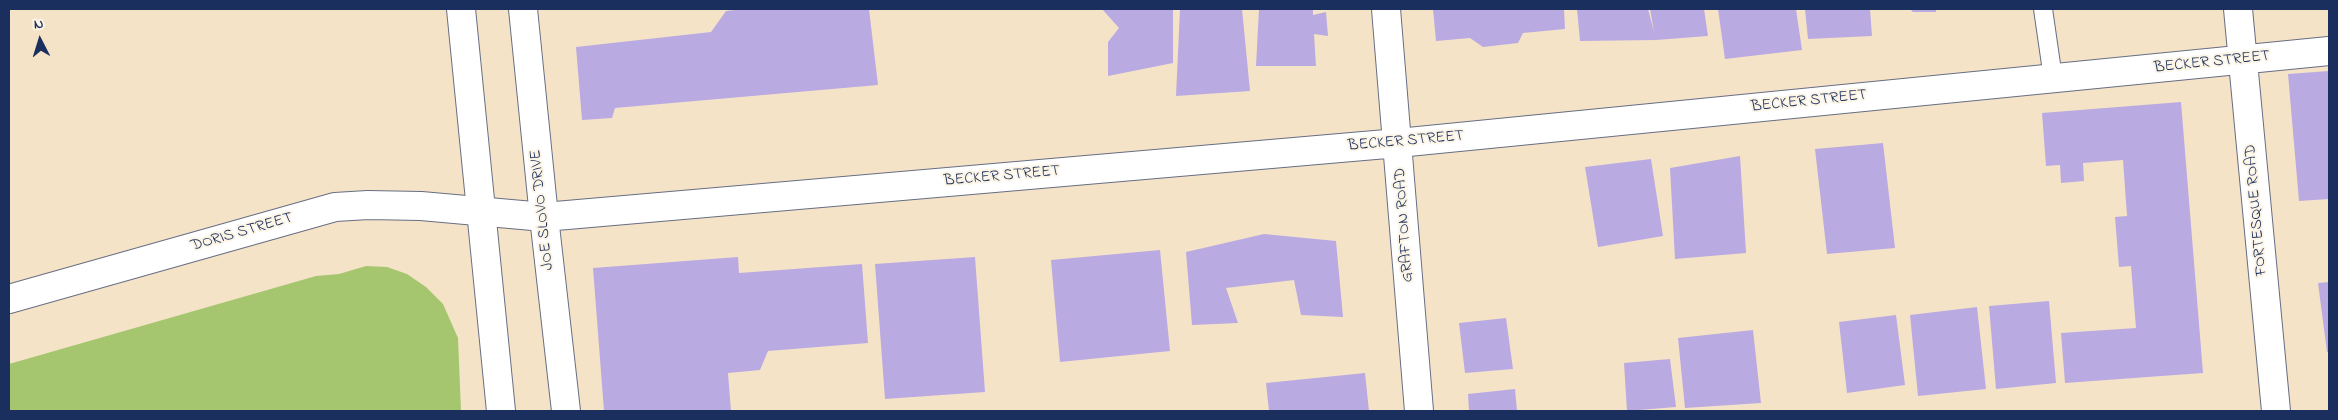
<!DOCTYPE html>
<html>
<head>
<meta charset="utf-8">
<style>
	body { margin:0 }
	#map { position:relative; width:2338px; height:420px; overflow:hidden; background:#f5e3c8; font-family:"Indie Flower",sans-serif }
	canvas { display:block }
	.frame { position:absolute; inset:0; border:10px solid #1b2f5e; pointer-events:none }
	.north { position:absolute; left:15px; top:15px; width:50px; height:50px; -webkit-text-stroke:4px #fcf5e5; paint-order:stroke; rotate:355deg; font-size:14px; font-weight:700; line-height:20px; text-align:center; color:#1b2f5e }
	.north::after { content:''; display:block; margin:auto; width:18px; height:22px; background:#1b2f5e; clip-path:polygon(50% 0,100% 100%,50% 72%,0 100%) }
</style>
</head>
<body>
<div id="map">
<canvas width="2338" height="420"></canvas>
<div class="frame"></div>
<div class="north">N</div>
</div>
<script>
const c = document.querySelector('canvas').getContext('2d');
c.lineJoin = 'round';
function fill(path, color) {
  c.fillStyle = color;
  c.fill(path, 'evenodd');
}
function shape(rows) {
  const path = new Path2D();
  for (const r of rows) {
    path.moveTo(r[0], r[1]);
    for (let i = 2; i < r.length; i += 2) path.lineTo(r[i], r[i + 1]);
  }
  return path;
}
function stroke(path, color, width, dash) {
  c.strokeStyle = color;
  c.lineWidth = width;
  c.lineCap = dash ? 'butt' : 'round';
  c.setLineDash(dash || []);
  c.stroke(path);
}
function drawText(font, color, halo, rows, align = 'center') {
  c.font = font + ' "Indie Flower",sans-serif';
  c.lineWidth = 4;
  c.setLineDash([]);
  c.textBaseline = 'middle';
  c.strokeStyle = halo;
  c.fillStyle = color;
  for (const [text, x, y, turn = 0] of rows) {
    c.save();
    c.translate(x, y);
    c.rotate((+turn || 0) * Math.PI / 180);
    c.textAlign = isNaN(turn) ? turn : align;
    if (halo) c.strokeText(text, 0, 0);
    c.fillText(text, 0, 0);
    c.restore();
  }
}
fill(shape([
	[366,266,387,267,407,274,426,287,443,304,458,338,461,411,9,411,9,364,316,276,339,274]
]), '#a5c66f');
fill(shape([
	[744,9,869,9,878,85,615,108,612,118,582,120,576,47,711,32,726,11],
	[1102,9,1173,9,1173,63,1108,76,1108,42,1119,28],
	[1180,9,1242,9,1250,91,1176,96],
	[1259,9,1313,9,1313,15,1326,12,1328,36,1314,34,1316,66,1256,66],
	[1433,9,1564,9,1565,29,1523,33,1518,43,1483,47,1470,38,1436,41],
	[1577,9,1648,9,1654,32,1650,9,1704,9,1708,36,1656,40,1580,41],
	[1718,9,1796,9,1802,50,1725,59],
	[1805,9,1870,9,1872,36,1808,39],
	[1910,9,1936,9,1936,12,1913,12],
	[2329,71,2329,199,2299,201,2288,74],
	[2181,102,2203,373,2065,383,2061,333,2136,328,2131,266,2119,267,2115,217,2127,216,2123,160,2083,163,2084,181,2061,183,2060,165,2046,166,2042,113],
	[1883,143,1895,248,1827,254,1815,149],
	[1740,156,1746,253,1675,259,1670,168],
	[1651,159,1663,236,1598,247,1585,167],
	[1264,234,1336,241,1343,317,1301,315,1294,280,1226,288,1238,323,1192,325,1186,252],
	[1160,250,1170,351,1060,362,1051,260],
	[738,257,739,273,862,264,868,343,768,351,760,370,728,373,731,411,604,411,593,268],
	[975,257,985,392,885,399,875,264],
	[2329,282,2329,352,2327,352,2318,283],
	[2049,301,2056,383,1996,389,1989,306],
	[1977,307,1986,389,1918,396,1910,315],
	[1896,315,1905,385,1847,393,1839,322],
	[1506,318,1513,369,1465,373,1459,323],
	[1753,330,1761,403,1685,408,1678,338],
	[1670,359,1676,407,1627,411,1624,363],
	[1365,373,1369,411,1269,411,1266,383],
	[1515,389,1517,411,1469,411,1468,394]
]), '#baaae2');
const lane = shape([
	[2043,9,2053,78]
]);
const street = shape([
	[1386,9,1419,411],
	[2238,9,2276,411],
	[9,299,335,207,368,205,421,206,544,217,1398,143,2329,51]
]);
const secondary = shape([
	[461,9,501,411],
	[523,9,544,217,566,411]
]);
stroke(lane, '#676e83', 20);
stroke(street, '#676e83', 30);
stroke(secondary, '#676e83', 30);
stroke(lane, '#fff', 18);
stroke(street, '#fff', 28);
stroke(secondary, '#fff', 28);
drawText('16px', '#1b2f5e', '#fcf5e5', [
	["BECKER STREET",2212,63,-6],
	["BECKER STREET",1809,102,-6],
	["BECKER STREET",1406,142,-5],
	["BECKER STREET",1002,177,-5],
	["JOE SLOVO DRIVE",543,210,-96],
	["FORTESQUE ROAD",2257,210,-95],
	["GRAFTON ROAD",1405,225,-94],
	["DORIS STREET",242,233,-16]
]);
</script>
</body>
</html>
